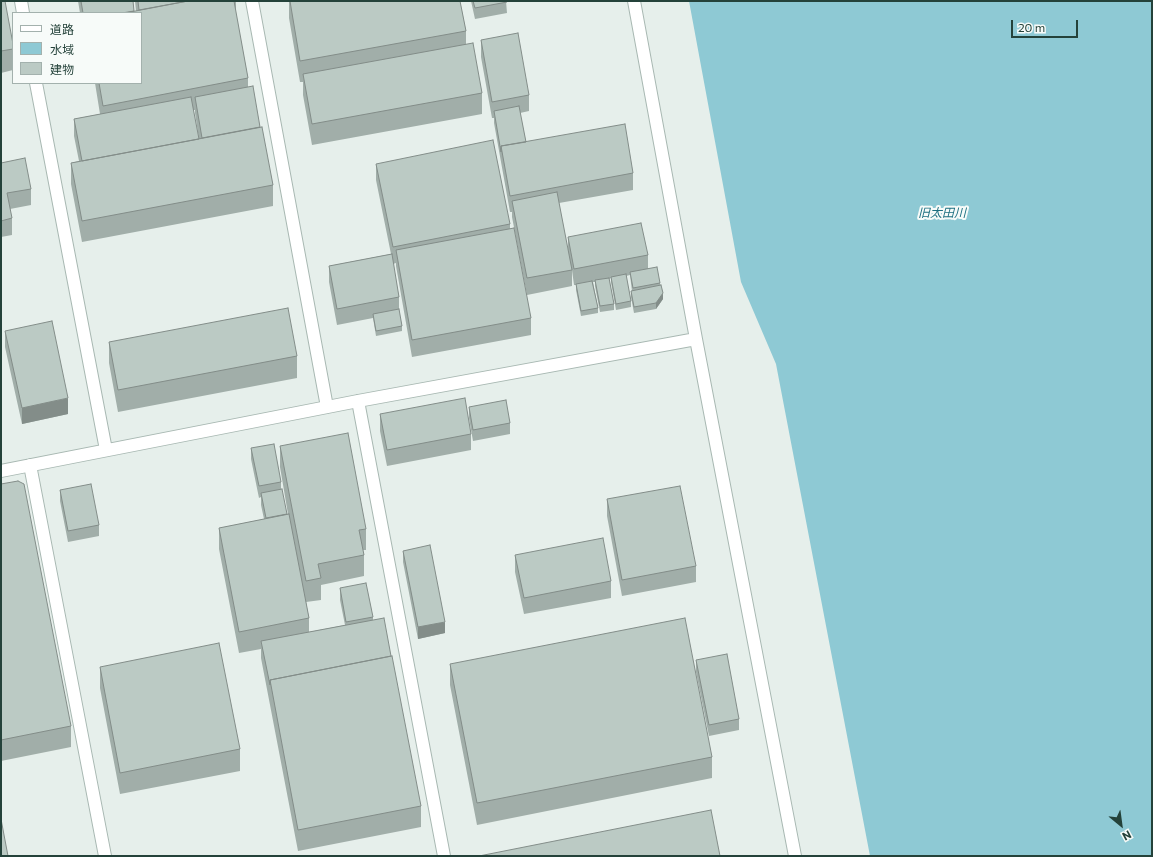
<!DOCTYPE html>
<html>
<head>
<meta charset="utf-8">
<style>
	body { margin:0 }
	#map { position:relative; width:1153px; height:857px; overflow:hidden; background:#e6efeb; font-family:Commissioner,"Noto Sans JP",sans-serif }
	canvas { display:block }
	.frame { position:absolute; inset:0; border:2px solid #24423a; pointer-events:none }
	.legend { position:absolute; left:12px; top:12px; width:130px; height:72px; box-sizing:border-box; background:#f7fbf9; border:1px solid #a3b1ad; margin:0; padding:5px 7px; list-style:none; font-size:12px; color:#24423a }
	.legend li { display:flex; align-items:center; gap:8px; height:20px }
	.legend b { width:20px; border:1px solid #a3b1ad }
	.north { position:absolute; left:1101px; top:805px; width:40px; height:40px; -webkit-text-stroke:3px #f7fbf9; paint-order:stroke; rotate:151deg; font-size:11px; font-weight:700; line-height:16px; text-align:center; color:#24423a }
	.north::after { content:''; display:block; margin:auto; width:14px; height:18px; background:#24423a; clip-path:polygon(50% 0,100% 100%,50% 72%,0 100%) }
	.scale { position:absolute; left:1011px; top:20px; width:67px; height:18px; box-sizing:border-box; border:2px solid #24423a; border-top:0; padding-left:5px; font-size:12px; line-height:14px; white-space:nowrap; color:#24423a; -webkit-text-stroke:3px #f7fbf9; paint-order:stroke }
</style>
</head>
<body>
<div id="map">
<canvas width="1153" height="857"></canvas>
<div class="frame"></div>
<ul class="legend">
<li><b style="height:5px;background:#fff"></b>道路</li>
<li><b style="height:11px;background:#8ec9d4"></b>水域</li>
<li><b style="height:11px;background:#bbcac4"></b>建物</li>
</ul>
<div class="north">N</div>
<div class="scale">20 m</div>
</div>
<script>
const c = document.querySelector('canvas').getContext('2d');
c.lineJoin = 'round';
function fill(path, color) {
  c.fillStyle = color;
  c.fill(path, 'evenodd');
}
function shape(rows) {
  const path = new Path2D();
  for (const r of rows) {
    path.moveTo(r[0], r[1]);
    for (let i = 2; i < r.length; i += 2) path.lineTo(r[i], r[i + 1]);
  }
  return path;
}
function stroke(path, color, width, dash) {
  c.strokeStyle = color;
  c.lineWidth = width;
  c.lineCap = dash ? 'butt' : 'round';
  c.setLineDash(dash || []);
  c.stroke(path);
}
function drawText(font, color, halo, rows, align = 'center') {
  c.font = font + ' Commissioner,"Noto Sans JP",sans-serif';
  c.lineWidth = 4;
  c.setLineDash([]);
  c.textBaseline = 'middle';
  c.strokeStyle = halo;
  c.fillStyle = color;
  for (const [text, x, y, turn = 0] of rows) {
    c.save();
    c.translate(x, y);
    c.rotate((+turn || 0) * Math.PI / 180);
    c.textAlign = isNaN(turn) ? turn : align;
    if (halo) c.strokeText(text, 0, 0);
    c.fillText(text, 0, 0);
    c.restore();
  }
}
fill(shape([
	[689,1,1152,1,1152,856,870,856,776,364,741,282]
]), '#8ec9d4');
const minor = shape([
	[21,1,23,13],
	[252,1,327,407],
	[634,1,696,339,795,856],
	[36,83,106,450],
	[358,401,444,856],
	[30,465,105,856],
	[1,471,358,401,696,339]
]);
stroke(minor, '#a8b8b2', 14);
stroke(minor, '#fff', 12);
fill(shape([
	[1,1,13,44,13,70,1,73],
	[78,1,133,1,134,11,136,11,135,1,236,1,236,9,235,9,248,78,248,87,260,127,273,185,273,206,82,242,71,184,71,163,79,161,74,136,74,119,100,114,95,83,141,83,141,13,80,13],
	[193,110,195,110,195,113,199,139],
	[289,1,460,1,466,31,466,44,482,93,482,114,312,145,303,95,303,82,300,82,289,18],
	[471,1,506,1,507,13,475,19],
	[481,40,529,95,529,111,520,113,526,142,633,173,633,190,559,203,568,253,568,237,648,255,648,269,660,283,663,299,656,309,634,313,631,297,631,291,632,291,630,275,626,276,631,301,631,307,616,310,611,282,611,278,609,279,614,304,614,310,600,312,595,286,595,282,593,282,598,308,598,313,581,316,576,290,576,285,574,285,572,270,572,286,527,295,512,217,512,212,510,212,494,123,494,118,492,118,481,57],
	[1,163,31,189,31,205,10,209,12,218,12,235,1,237],
	[376,164,510,224,510,228,531,318,531,335,412,357,396,266,396,263,393,264,399,297,399,312,402,326,402,331,376,336,373,318,337,325,329,282,329,266,391,254,376,180],
	[5,331,68,414,22,424,5,347],
	[109,342,297,356,297,378,118,412,109,363],
	[469,407,510,423,510,434,473,441,469,418],
	[380,414,471,434,471,450,387,466,380,431],
	[280,446,366,529,366,550,363,550,364,555,364,576,321,585,321,600,306,602,309,618,309,632,345,625,340,600,340,588,373,617,373,620,421,806,421,827,298,851,261,658,261,649,239,653,219,549,219,528,264,519,261,505,261,497,259,498,251,459,251,448,281,482,281,490,287,514,288,514,280,467],
	[1,484,71,726,71,747,1,761],
	[60,490,99,525,99,536,68,542,60,501],
	[607,499,696,566,696,582,622,596,607,516],
	[403,551,445,633,418,639,403,562],
	[515,555,611,581,611,598,524,614,515,572],
	[696,660,739,719,739,730,709,736,696,672],
	[450,664,712,757,712,778,477,825,450,685],
	[100,667,240,749,240,771,120,794,100,688]
]), '#a1aea9');
fill(shape([
	[663,293,663,299,656,309,656,303],
	[68,398,68,414,22,424,22,408],
	[445,622,445,633,418,639,418,627]
]), '#838d89');
const building = shape([
	[1,1,5,1,13,44,13,49,1,51,1,1],
	[81,1,133,1,134,11,122,13,83,13,81,1],
	[138,1,188,1,139,10,138,1],
	[188,1,234,1,248,78,103,106,99,83,141,83,141,13,125,13,188,1],
	[290,1,460,1,466,31,300,61,290,1],
	[473,1,506,1,507,2,475,8,473,1],
	[518,33,529,95,492,102,481,40,518,33],
	[473,43,482,93,312,124,303,74,473,43],
	[253,86,260,127,202,138,195,97,253,86],
	[191,97,199,139,82,161,74,119,191,97],
	[519,106,526,142,501,146,501,152,494,111,519,106],
	[625,124,633,173,510,196,501,146,625,124],
	[262,127,273,185,82,221,71,163,262,127],
	[493,140,510,224,393,247,376,164,493,140],
	[25,158,31,189,7,193,12,218,1,221,1,163,25,158],
	[557,192,572,270,527,278,512,201,557,192],
	[641,223,648,255,574,269,568,237,641,223],
	[514,228,531,318,412,340,396,250,514,228],
	[392,254,399,297,337,309,329,266,392,254],
	[657,267,660,283,633,288,630,272,657,267],
	[626,274,631,301,616,304,611,277,626,274],
	[609,278,614,304,600,306,595,280,609,278],
	[592,281,598,308,581,311,576,284,592,281],
	[661,285,663,293,656,303,634,307,631,291,661,285],
	[288,308,297,356,118,390,109,342,288,308],
	[399,309,402,326,376,331,373,314,399,309],
	[52,321,68,398,22,408,5,331,52,321],
	[465,398,471,434,387,450,380,414,465,398],
	[506,400,510,423,473,430,469,407,506,400],
	[348,433,366,529,359,530,364,555,318,564,321,578,306,581,280,446,348,433],
	[274,444,281,482,259,486,251,448,274,444],
	[18,481,24,484,71,726,1,740,1,484,18,481],
	[91,484,99,525,68,531,60,490,91,484],
	[680,486,696,566,622,580,607,499,680,486],
	[282,489,287,514,266,518,261,493,282,489],
	[289,514,309,618,239,632,219,528,289,514],
	[603,538,611,581,524,598,515,555,603,538],
	[430,545,445,622,418,627,403,551,430,545],
	[366,583,373,617,346,622,340,588,366,583],
	[384,618,391,656,270,680,270,685,261,641,384,618],
	[685,618,712,757,477,803,450,664,685,618],
	[219,643,240,749,120,773,100,667,219,643],
	[727,654,739,719,709,725,696,660,727,654],
	[392,656,421,806,298,830,270,680,392,656],
	[711,810,720,856,479,856,711,810],
	[1,819,8,856,1,856,1,819]
]);
fill(building, '#bbcac4');
stroke(building, '#838d89', 1);
drawText('italic 12px', '#1c6f80', '#f7fbf9', [
	["旧太田川",942,213]
]);
</script>
</body>
</html>
